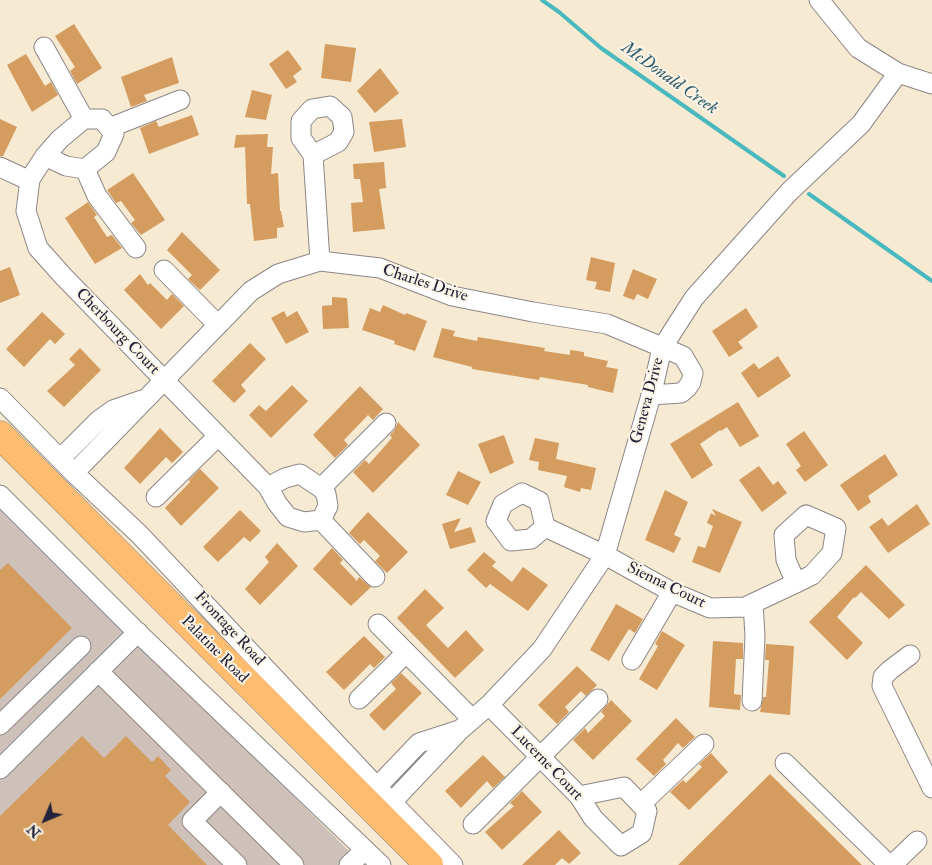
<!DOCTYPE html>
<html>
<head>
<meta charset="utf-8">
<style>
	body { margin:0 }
	#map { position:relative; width:932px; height:865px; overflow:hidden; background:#f7ead2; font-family:"IM FELL Double Pica",serif }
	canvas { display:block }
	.north { position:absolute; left:20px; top:795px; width:50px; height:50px; -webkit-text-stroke:4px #fcf5e5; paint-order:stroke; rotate:225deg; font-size:14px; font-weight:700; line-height:20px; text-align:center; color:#22223b }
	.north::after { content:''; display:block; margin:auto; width:18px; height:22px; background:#22223b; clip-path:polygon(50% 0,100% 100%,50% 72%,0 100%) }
</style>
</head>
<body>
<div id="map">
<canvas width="932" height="865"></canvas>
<div class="north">N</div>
</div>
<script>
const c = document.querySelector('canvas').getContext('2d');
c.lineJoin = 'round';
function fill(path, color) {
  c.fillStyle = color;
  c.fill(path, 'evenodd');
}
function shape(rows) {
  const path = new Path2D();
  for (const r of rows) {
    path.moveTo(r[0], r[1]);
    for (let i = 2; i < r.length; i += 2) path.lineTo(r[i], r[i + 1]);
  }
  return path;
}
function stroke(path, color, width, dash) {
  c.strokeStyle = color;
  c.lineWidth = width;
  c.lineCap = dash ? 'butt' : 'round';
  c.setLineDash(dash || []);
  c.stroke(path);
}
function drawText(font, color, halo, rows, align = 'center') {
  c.font = font + ' "IM FELL Double Pica",serif';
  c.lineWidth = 4;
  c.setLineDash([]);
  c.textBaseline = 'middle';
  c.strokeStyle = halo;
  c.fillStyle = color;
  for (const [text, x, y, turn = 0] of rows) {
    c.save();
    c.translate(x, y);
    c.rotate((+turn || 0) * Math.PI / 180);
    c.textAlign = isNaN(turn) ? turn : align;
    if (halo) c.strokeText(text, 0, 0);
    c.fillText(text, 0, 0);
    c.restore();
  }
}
fill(shape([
	[0,502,122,625,363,865,0,865]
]), '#cec1b9');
stroke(shape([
	[542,0,559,12,601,48,784,176],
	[809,194,932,281]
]), '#49b9bf', 4);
fill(shape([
	[74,24,102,68,77,84,70,71,75,67,55,36],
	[325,44,356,48,351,82,321,78],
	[288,50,302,69,293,76,297,82,286,89,269,64],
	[26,54,45,86,51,82,58,95,32,112,7,65],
	[172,57,179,83,144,95,147,101,131,107,121,77],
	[380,68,399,93,375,113,357,91],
	[252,90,272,95,266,120,245,117],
	[192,115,199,135,149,154,140,128,156,121,159,127],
	[0,119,17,127,3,156,0,156],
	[402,119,406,147,374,152,369,122],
	[268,134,267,147,273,147,271,174,278,173,280,211,281,211,284,227,277,228,277,238,254,241,250,204,247,204,245,147,234,148,236,135],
	[384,162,386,188,379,189,385,229,353,232,351,203,363,202,360,179,354,179,353,164],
	[133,173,165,220,141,235,131,223,135,220,121,201,116,203,107,190],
	[88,202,97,215,94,217,107,237,112,235,122,248,95,264,65,218],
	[182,232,220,270,200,290,188,279,192,275,167,250],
	[591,257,615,263,610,292,595,289,597,282,586,280],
	[10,267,20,295,0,303,0,271],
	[633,269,657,279,648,299,637,294,634,300,623,296],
	[140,274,148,285,150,283,167,300,172,294,184,306,161,329,124,290],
	[332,297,347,298,349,328,323,329,322,306,332,305],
	[383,305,405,315,406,313,427,321,415,351,394,344,395,341,362,330,370,308,380,312],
	[746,308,758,327,738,342,743,348,729,357,712,331],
	[284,311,287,317,297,311,309,332,286,344,271,318],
	[42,312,65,334,55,344,50,339,24,367,6,349],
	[442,328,455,331,453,336,477,341,478,337,545,348,544,351,570,355,570,350,584,352,584,356,608,361,606,367,618,369,613,393,588,387,588,385,540,377,539,380,472,369,472,367,433,357],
	[250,343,266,359,241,385,246,391,234,403,212,381],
	[80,348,101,370,64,407,47,391,75,365,69,359],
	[778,356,791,376,758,398,741,373,754,363,759,369],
	[292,385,308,401,271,438,249,415,259,405,266,411],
	[360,386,383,409,373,420,368,415,344,440,348,445,335,458,313,435],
	[738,402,759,436,740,447,727,427,721,431,720,430,700,444,713,465,692,479,670,444],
	[398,422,420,445,373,493,353,472,365,460,369,464,392,438,390,435,394,431],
	[160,428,183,452,172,463,166,457,140,484,124,468],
	[804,431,828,465,805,482,796,470,801,466,786,444],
	[504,435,514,463,490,474,478,444],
	[535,438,559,443,556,459,596,468,591,490,581,488,580,492,564,487,567,476,538,470,539,462,529,460],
	[885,454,898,475,868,496,871,502,858,511,840,485],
	[759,466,773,485,778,481,787,493,762,512,739,480],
	[200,469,219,488,181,526,165,508,190,482,189,480],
	[458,471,481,482,468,505,446,495],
	[665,490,688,502,674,535,681,538,674,553,645,540],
	[917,504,930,524,888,553,869,527,882,518,888,526],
	[712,509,742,522,720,573,692,562,698,546,705,548,713,526,707,523,711,513,716,516],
	[240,510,261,531,250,542,244,537,218,562,203,547],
	[368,512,408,552,387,573,375,561,380,556,364,540,360,544,349,533],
	[461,518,454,532,471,527,476,542,450,549,442,524],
	[277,543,298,566,260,605,245,589,269,562,265,557],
	[332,548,343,560,340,563,357,581,359,577,371,587,351,606,313,569],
	[484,552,496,562,492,566,512,582,523,567,548,585,528,611,490,584,486,588,467,570],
	[8,563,72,628,0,699,0,570],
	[866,565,905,605,889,619,861,592,855,598,854,597,837,617,863,643,847,660,809,622],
	[425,589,444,608,426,625,443,643,448,648,466,630,484,650,455,678,397,618],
	[616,604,643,619,635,633,629,629,609,661,590,650],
	[662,631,685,645,657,690,639,679,658,646,655,644],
	[364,636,385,657,374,668,370,664,344,690,326,672],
	[713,641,743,643,743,659,736,659,734,694,741,695,740,710,709,707],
	[766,644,794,646,790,715,760,712,763,697,766,697,769,660,765,660],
	[577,666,597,685,586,696,581,691,565,707,569,712,557,724,538,705],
	[401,673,422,693,384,731,369,715,396,689,391,683],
	[611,700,632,721,593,760,573,740,585,728,588,733,605,716,601,712],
	[676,718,695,737,683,748,678,743,663,760,666,764,654,776,636,759],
	[82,736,104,758,126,736,152,762,158,756,171,770,165,776,190,802,168,825,207,865,0,865,0,816],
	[711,753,728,772,689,810,670,792,683,780,686,783,702,767,699,764],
	[483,755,505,777,493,788,487,781,461,808,445,791],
	[770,774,862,865,678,865],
	[522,791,542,812,502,850,485,832,514,806,510,803],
	[559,830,581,853,569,864,562,858,555,865,522,865]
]), '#d49c5f');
const minor = shape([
	[819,0,858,48,898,73,932,84],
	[44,47,84,119],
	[84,119,60,139,45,156,30,179,26,211,38,248,63,276,268,487,277,503,288,517,304,522,321,520,375,577],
	[109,128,180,100],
	[313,155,338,142,344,132,342,117,330,106,312,109,301,121,301,138,313,155,320,261],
	[45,156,66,166,85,169,106,152,114,134,102,119,84,119],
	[0,167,30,181],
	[85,169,97,196,136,248],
	[164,270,218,325],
	[0,398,74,473,140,535,377,787,453,865],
	[60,459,98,421,113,410,142,400],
	[74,473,251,291,278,274,320,261,380,268,452,296,533,312,607,324,683,356,693,373,691,382,687,388,681,393,651,395],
	[268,487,285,478,300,474,321,488,326,494,328,506,321,520],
	[321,488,386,423],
	[522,493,539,501,545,527,531,539,511,541,496,521,503,504,522,493],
	[0,495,133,628,381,865],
	[156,497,218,436],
	[545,527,605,555,672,592,710,608,745,607,796,583,812,575,832,553,836,528,806,515,784,535,786,560,796,583],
	[378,624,472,719],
	[910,655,890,670,883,677,882,686,932,788],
	[632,660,672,592],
	[98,671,294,865],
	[359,699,406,653],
	[752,701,755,636,753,603],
	[489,705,579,796,593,818,621,846,642,833,647,811,624,787,579,796],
	[0,725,81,646],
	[785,763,889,865],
	[0,769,138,632],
	[377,787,419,743,459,730],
	[221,792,192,821,237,865],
	[392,802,460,730,489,705,542,649,605,555,652,392,662,348,694,298,789,192,861,124,898,73],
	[641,804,704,744],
	[473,824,598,699],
	[349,865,365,850],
	[892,865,917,841]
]);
const highway = shape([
	[0,435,429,865]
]);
stroke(minor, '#8c8686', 21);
stroke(highway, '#8c8686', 29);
stroke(minor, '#fff', 19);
stroke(highway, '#fdbc70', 28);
drawText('16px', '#22223b', '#fcf5e5', [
	["Charles Drive",425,284,18],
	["Cherbourg Court",117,332,46],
	["Geneva Drive",648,401,-75],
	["Sienna Court",666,586,26],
	["Frontage Road",229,629,47],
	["Palatine Road",214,650,45],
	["Lucerne Court",546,764,46]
]);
drawText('italic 18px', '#325e70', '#fcf5e5', [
	["McDonald Creek",669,79,35]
]);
</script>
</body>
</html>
